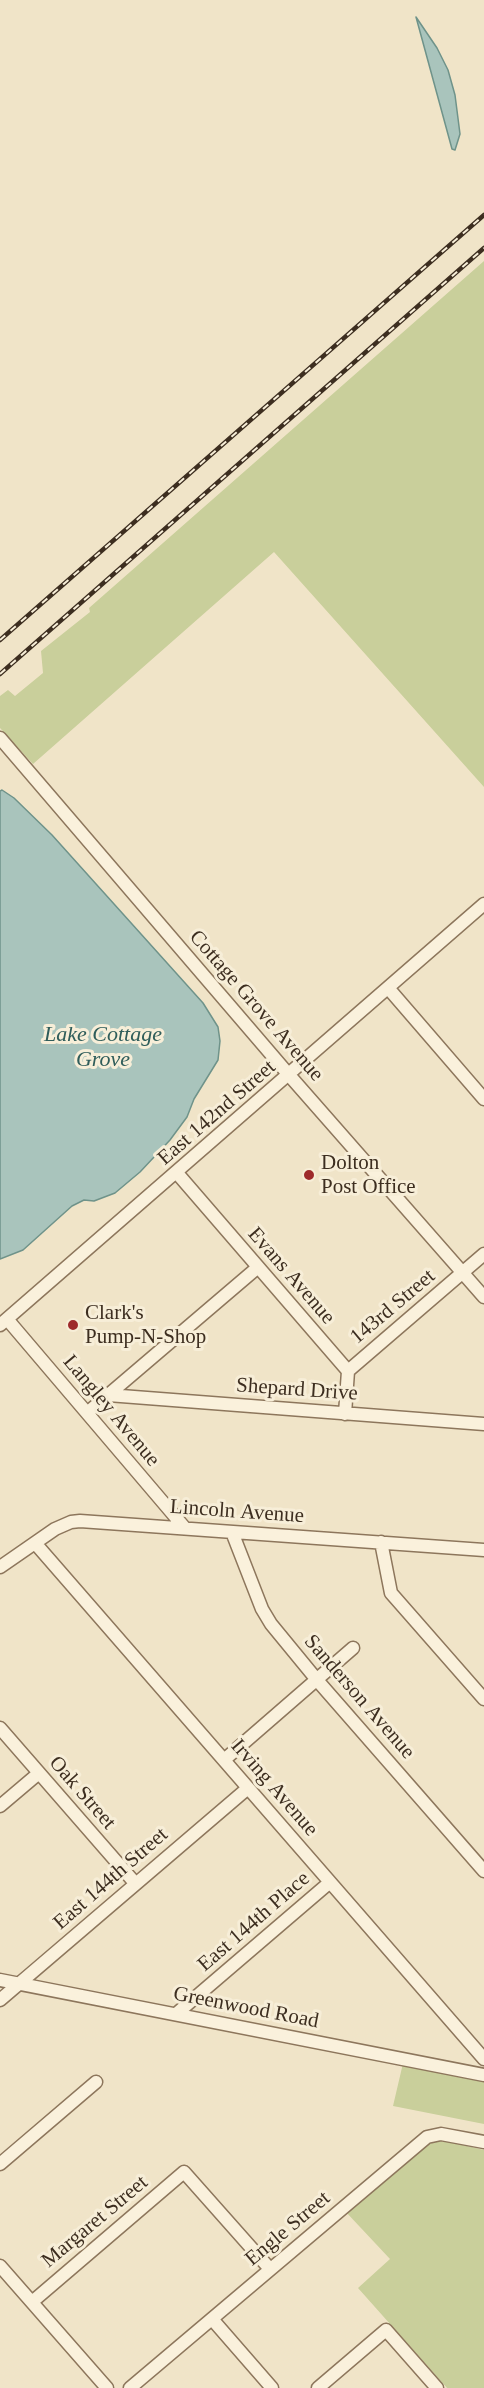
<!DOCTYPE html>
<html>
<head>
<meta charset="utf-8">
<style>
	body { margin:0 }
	canvas { display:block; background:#f0e4c8 }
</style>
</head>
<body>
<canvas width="484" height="2388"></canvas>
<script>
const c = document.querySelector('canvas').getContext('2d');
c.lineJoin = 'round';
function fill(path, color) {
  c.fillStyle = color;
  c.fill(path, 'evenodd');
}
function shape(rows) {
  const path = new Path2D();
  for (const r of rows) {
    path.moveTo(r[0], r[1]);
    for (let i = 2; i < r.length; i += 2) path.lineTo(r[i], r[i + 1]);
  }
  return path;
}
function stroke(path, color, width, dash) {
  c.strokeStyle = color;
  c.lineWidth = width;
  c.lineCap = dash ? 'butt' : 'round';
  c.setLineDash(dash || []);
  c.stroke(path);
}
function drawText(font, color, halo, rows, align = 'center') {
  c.font = font + ' Georgia,serif';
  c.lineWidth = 6;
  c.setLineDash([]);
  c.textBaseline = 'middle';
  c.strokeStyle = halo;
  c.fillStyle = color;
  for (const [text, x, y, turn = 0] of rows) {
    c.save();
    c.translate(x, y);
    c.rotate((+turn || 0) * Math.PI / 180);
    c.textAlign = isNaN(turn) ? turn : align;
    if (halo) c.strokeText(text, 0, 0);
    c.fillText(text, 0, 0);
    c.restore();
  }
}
fill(shape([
	[484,261,484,787,274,552,33,764,0,728,0,696,8,690,15,696,43,673,41,651,90,612,89,608],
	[404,2059,484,2075,484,2124,393,2106],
	[446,2141,484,2150,484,2388,447,2388,358,2288,390,2259,345,2211,426,2145,435,2142]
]), '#c9cf9b');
const water = shape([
	[416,17,437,48,448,70,455,95,460,134,455,150,452,149,416,17],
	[2,790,14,798,52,835,203,1003,218,1027,220,1041,218,1060,194,1099,187,1117,170,1140,140,1172,115,1193,94,1201,84,1200,72,1206,23,1250,0,1259,0,791,2,790]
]);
fill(water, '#a9c4bc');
stroke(water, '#6f938a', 1.5);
const minor = shape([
	[0,738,289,1075,484,1297],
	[389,989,484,1099],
	[177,1173,348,1371,345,1414],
	[7,1319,184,1527],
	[0,1325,484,904],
	[348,1371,484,1254],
	[108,1395,484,1424],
	[87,1413,257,1268],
	[232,1532,262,1609,271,1624,317,1680,484,1871],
	[381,1542,391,1593,484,1699],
	[35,1543,484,2059],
	[0,1567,55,1529,71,1522,80,1521,484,1550],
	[0,1728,135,1883],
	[224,1760,353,1648],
	[0,1806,39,1773],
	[0,1980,484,2075],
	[0,2000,248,1788],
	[176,2014,329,1883],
	[0,2164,96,2082],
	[0,2266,107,2388],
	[32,2302,184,2172,270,2269],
	[212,2319,272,2388],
	[130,2388,427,2137,441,2134,484,2142],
	[318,2388,386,2330,437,2388]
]);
stroke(minor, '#8d765c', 15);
stroke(minor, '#faf1dc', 12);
const rail = shape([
	[0,640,484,215],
	[0,674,484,248]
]);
stroke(rail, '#3d2e20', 4.5);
stroke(rail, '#f7eed8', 2, [7]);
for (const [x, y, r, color] of [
	[309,1175,6,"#9e2a2b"],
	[73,1325,6,"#9e2a2b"]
]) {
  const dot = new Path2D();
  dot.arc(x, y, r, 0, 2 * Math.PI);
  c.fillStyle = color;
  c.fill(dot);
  stroke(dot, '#f7eed8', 2);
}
drawText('21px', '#3d2e20', '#f7eed8', [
	["Cottage Grove Avenue",256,1006,49],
	["East 142nd Street",217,1113,-41],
	["Evans Avenue",291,1276,49],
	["143rd Street",393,1307,-40],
	["Shepard Drive",297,1390,4],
	["Langley Avenue",111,1411,50],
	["Lincoln Avenue",237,1512,4],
	["Sanderson Avenue",359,1697,49],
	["Irving Avenue",274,1788,49],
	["Oak Street",82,1793,49],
	["East 144th Street",111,1879,-41],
	["East 144th Place",254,1922,-41],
	["Greenwood Road",246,2008,11],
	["Margaret Street",95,2222,-40],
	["Engle Street",288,2229,-40]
]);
drawText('21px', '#3d2e20', '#f7eed8', [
	["Dolton",321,1163],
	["Post Office",321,1187],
	["Clark's",85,1313],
	["Pump-N-Shop",85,1337]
], 'left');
drawText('italic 22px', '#2f5d5a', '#f7eed8', [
	["Lake Cottage",103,1035],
	["Grove",103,1060]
]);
</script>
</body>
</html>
